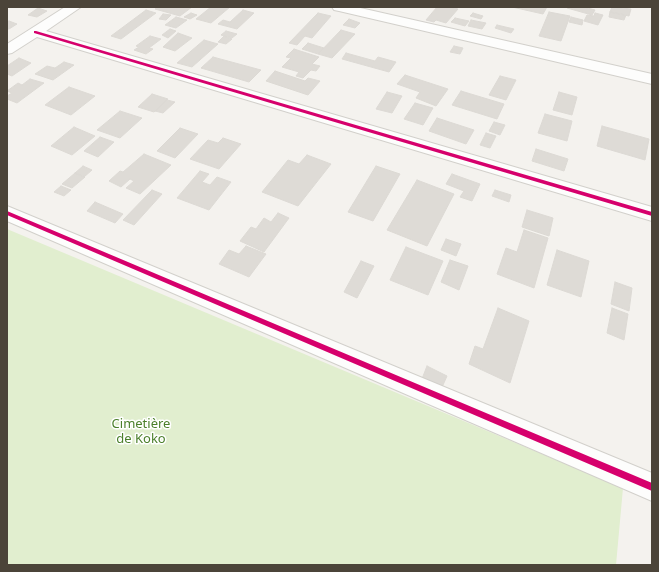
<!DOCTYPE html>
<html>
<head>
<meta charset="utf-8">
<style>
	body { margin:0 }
	#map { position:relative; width:659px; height:572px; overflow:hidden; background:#f4f2ee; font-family:"Noto Sans",sans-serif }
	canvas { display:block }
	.frame { position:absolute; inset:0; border:8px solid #4b4439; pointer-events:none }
</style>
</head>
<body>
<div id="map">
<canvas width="659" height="572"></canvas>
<div class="frame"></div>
</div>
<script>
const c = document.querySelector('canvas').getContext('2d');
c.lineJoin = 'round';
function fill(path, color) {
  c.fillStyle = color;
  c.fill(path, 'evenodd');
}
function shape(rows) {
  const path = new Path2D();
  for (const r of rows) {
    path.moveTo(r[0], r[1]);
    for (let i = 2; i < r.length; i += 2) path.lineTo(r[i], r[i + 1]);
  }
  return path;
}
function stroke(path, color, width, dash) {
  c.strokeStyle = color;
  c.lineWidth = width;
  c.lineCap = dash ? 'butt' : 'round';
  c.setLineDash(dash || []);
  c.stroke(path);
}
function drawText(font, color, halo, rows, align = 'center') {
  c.font = font + ' "Noto Sans",sans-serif';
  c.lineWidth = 3;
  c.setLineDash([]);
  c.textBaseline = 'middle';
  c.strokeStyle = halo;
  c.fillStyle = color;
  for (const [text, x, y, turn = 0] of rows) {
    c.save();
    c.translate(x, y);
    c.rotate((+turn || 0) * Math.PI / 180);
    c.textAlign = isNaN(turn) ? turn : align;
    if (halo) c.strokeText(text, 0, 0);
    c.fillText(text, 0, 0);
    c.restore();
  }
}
fill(shape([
	[7,229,623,488,616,565,7,565]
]), '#e1eecf');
const building = shape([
	[158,7,192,7,180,16,155,9,158,7],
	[211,7,230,7,211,23,196,19,211,7],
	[437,7,450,7,458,9,446,23,436,20,434,22,426,20,437,7],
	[512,7,547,7,543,14,512,7],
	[568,7,584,7,595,10,592,15,567,8,568,7],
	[612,7,631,9,629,16,610,12,612,7],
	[38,8,47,11,37,17,28,15,38,8],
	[146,10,156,13,121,39,111,36,146,10],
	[243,10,254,13,237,29,218,24,223,20,230,22,243,10],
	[549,12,570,16,561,41,539,36,549,12],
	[610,12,626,15,624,20,609,17,610,12],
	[191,13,197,15,190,19,184,17,191,13],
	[318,13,331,16,312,38,305,36,297,45,289,43,318,13],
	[473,13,483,16,481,19,470,16,473,13],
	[595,13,603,15,598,25,584,21,587,15,594,16,595,13],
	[163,14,171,15,166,20,159,19,163,14],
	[176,17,187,20,176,28,165,25,176,17],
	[571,17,583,20,582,25,569,22,571,17],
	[455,18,469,21,465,26,451,22,455,18],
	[349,19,360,23,355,28,343,25,349,19],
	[471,20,486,23,482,29,468,26,471,20],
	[9,21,17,24,9,29,7,29,7,22,9,21],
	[497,25,514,29,511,33,495,28,497,25],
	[170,29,176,31,168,38,162,35,170,29],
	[341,30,355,34,332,58,318,54,341,30],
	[226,31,237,34,232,38,221,35,226,31],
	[178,33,192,38,175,51,163,47,178,33],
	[150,36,161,39,149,48,153,49,146,54,134,50,139,47,136,46,150,36],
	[224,36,232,39,226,44,218,42,224,36],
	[204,40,218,44,192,67,177,63,204,40],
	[308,43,324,48,318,54,302,49,308,43],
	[454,46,463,48,460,54,450,52,454,46],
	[294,49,319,57,312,64,320,66,316,71,311,70,303,78,296,76,299,72,282,67,291,58,286,57,294,49],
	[346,53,375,61,378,57,396,62,389,72,342,59,346,53],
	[213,57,261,70,249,82,201,68,213,57],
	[19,58,31,63,12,76,7,74,7,66,19,58],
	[64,62,74,65,53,80,35,74,47,66,55,68,64,62],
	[275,71,305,81,308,78,320,81,308,95,266,81,275,71],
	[405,75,448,89,436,106,416,98,420,92,397,84,405,75],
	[500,76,516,80,506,100,489,95,500,76],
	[30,79,44,83,17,103,7,99,7,96,12,93,7,91,18,83,22,85,30,79],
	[69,87,95,96,71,115,45,105,69,87],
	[461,91,504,104,497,119,452,105,461,91],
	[387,92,402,96,392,113,376,109,387,92],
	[559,92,577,97,572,115,553,110,559,92],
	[152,94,168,99,154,112,138,107,152,94],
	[167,100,175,102,163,113,155,111,167,100],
	[415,103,433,108,423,125,404,119,415,103],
	[120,111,142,118,120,138,97,130,120,111],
	[545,114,572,121,567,141,538,133,545,114],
	[437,118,474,130,466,144,429,131,437,118],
	[494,122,505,125,500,135,489,131,494,122],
	[602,126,649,139,645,160,597,146,602,126],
	[74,127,95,136,72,155,51,146,74,127],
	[180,128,198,134,175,158,157,151,180,128],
	[486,133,496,136,490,148,480,145,486,133],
	[100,137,114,142,98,157,84,151,100,137],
	[223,138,241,144,219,169,190,159,208,140,218,143,223,138],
	[536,149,568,159,564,171,532,161,536,149],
	[144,154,171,165,140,194,126,188,134,181,130,179,121,187,109,181,120,171,123,172,144,154],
	[307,155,331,164,298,206,262,192,288,160,299,164,307,155],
	[83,166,92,170,84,177,75,173,83,166],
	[376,166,400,174,373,221,348,212,376,166],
	[200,171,209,174,202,182,210,185,217,177,231,182,209,210,177,198,200,171],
	[75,173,85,177,72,188,62,184,75,173],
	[452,174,480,184,472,201,460,197,464,191,446,184,452,174],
	[417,180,454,194,427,246,387,230,417,180],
	[61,186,71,190,64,196,54,192,61,186],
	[152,190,162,194,134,225,123,220,152,190],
	[495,190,511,195,509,202,492,196,495,190],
	[95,202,123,214,115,223,87,211,95,202],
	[527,210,553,218,549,236,522,227,527,210],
	[278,213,289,218,264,252,240,241,251,227,256,229,264,218,271,222,278,213],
	[524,230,548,238,534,288,497,274,506,248,517,252,524,230],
	[446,239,461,244,456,256,441,250,446,239],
	[246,246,266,254,249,277,219,264,229,250,239,254,246,246],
	[406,247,443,261,428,295,390,280,406,247],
	[557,250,589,261,581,297,547,285,557,250],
	[450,260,468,266,459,290,441,282,450,260],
	[361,261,374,266,357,298,344,292,361,261],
	[615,282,632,288,629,311,611,304,615,282],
	[498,308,529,321,510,383,469,364,475,346,483,349,498,308],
	[612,308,628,314,624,340,607,333,612,308],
	[427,366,447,376,439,394,420,384,427,366]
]);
fill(building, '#dedbd6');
stroke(building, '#dcd9d4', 1);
const minor = shape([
	[65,7,81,7,46,31,652,207,652,221,37,37,12,53,7,54,7,44,65,7],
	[332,7,356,7,652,74,652,84,339,11,334,10,332,7],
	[7,206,652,473,652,501,7,221,7,206]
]);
stroke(minor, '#d2d0cb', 2);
fill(minor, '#fdfdfc');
fill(shape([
	[34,31,36,31,652,212,652,216,34,33,34,31],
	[7,211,652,483,652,491,7,215,7,211]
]), '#d6006c');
drawText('13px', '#4a7f2a', '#fff', [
	["Cimetière",141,424],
	["de Koko",141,439]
]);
</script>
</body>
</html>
